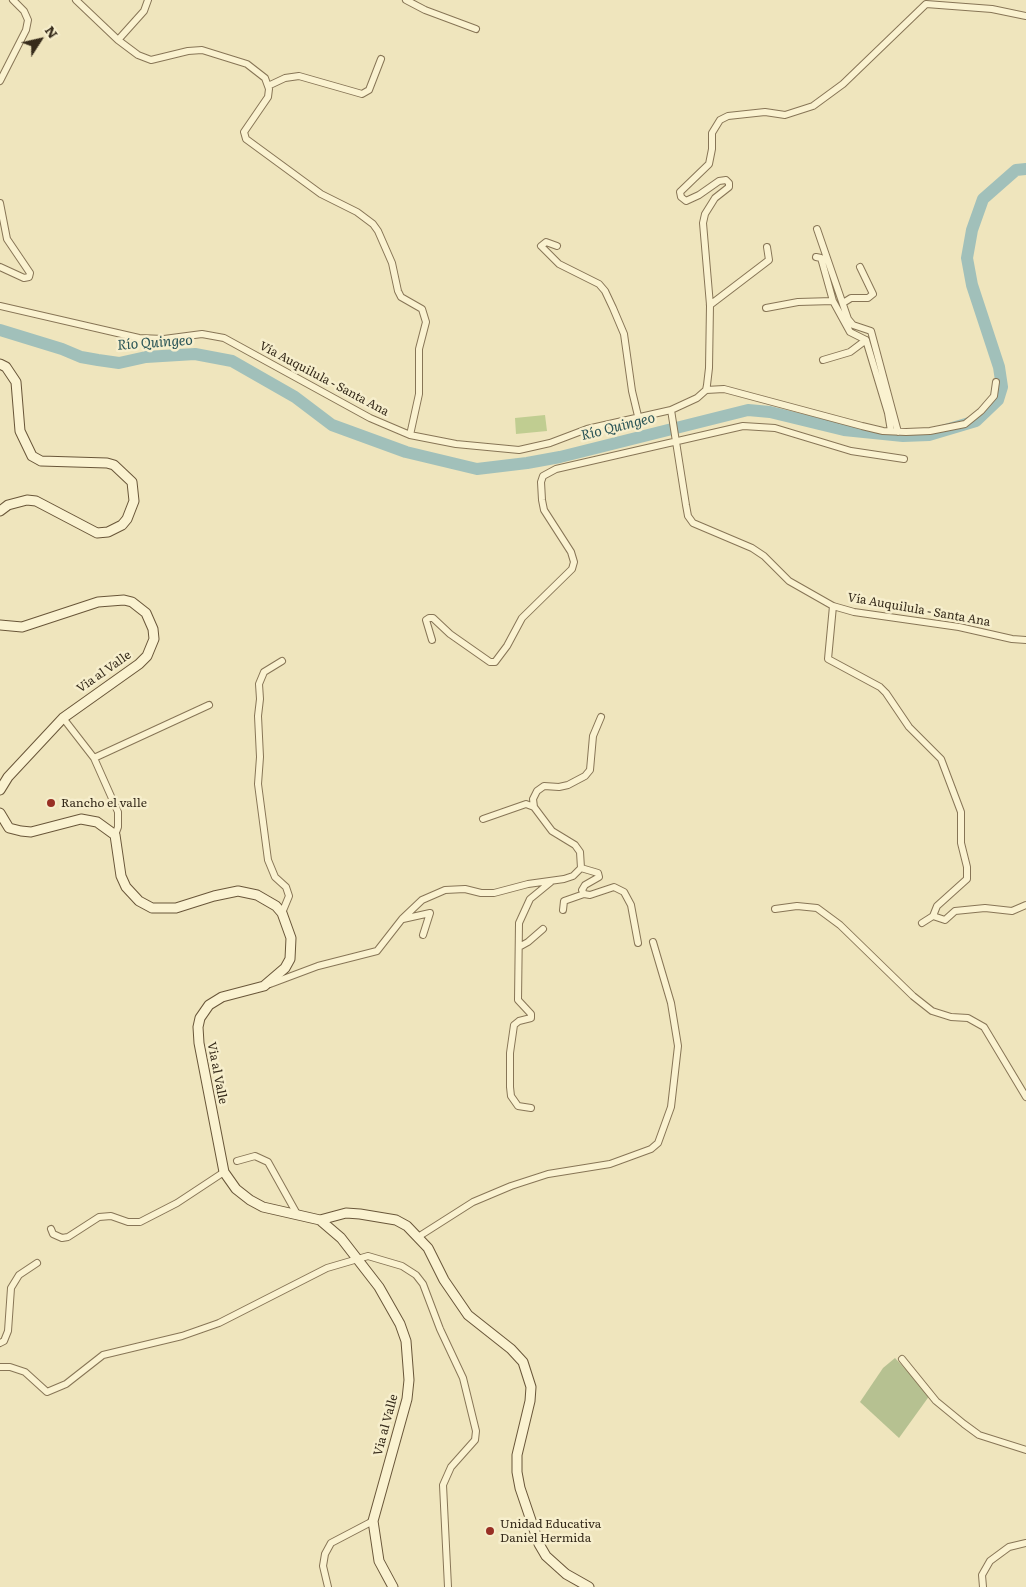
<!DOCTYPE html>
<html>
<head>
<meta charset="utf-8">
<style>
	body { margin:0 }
	#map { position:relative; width:1026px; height:1587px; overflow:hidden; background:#efe5bd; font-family:Literata,serif }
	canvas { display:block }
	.north { position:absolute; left:15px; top:15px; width:50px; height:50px; -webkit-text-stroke:4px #f6eecc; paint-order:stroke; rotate:55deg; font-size:14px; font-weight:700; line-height:20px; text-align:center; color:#362b1b }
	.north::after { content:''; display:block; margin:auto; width:18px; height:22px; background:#362b1b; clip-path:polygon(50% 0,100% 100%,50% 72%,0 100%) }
</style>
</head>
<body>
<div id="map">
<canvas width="1026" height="1587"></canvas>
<div class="north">N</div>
</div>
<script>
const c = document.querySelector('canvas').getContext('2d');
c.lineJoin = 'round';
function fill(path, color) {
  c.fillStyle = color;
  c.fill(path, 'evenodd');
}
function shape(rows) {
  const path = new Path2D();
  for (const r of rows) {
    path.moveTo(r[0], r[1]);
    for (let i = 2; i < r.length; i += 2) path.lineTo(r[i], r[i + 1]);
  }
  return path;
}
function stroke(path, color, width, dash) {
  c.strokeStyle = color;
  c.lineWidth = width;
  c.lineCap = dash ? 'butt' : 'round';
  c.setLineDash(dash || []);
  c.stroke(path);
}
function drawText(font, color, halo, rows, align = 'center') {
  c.font = font + ' Literata,serif';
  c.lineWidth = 5;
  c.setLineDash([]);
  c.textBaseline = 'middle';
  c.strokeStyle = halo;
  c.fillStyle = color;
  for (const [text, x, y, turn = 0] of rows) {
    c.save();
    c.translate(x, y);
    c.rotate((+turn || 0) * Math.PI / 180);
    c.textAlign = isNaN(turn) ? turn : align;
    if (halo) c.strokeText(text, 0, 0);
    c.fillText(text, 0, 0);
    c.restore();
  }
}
fill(shape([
	[545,415,547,431,516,434,515,418]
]), '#c0cd91');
fill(shape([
	[895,1358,930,1395,899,1438,860,1402,883,1368]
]), '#b6c191');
stroke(shape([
	[0,330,62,349,81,357,98,360,119,363,146,357,195,354,232,361,295,397,332,425,406,452,477,469,527,463,560,457,748,410,770,412,844,430,903,436,929,435,976,421,998,400,1002,387,999,367,972,285,967,258,972,230,983,199,1016,170,1026,169]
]), '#a1c0ba', 12);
const street = shape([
	[76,0,118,40,138,55,151,60,188,51,202,50,247,64,265,78,269,89,268,97,244,132,246,139,321,194,357,212,373,224,378,231,392,263,398,291,401,297,422,309,426,322,419,349,419,394,410,435],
	[406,0,425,10,476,29],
	[118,40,144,11,148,0],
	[0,81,26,30,28,20,24,11,13,0],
	[268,86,285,78,299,76,362,94,369,90,381,59],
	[0,203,7,239,30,273,29,277,24,278,0,267],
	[817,229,848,319,853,325,871,331,898,432],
	[557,246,546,242,541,246,559,264,599,284,605,291,613,308,624,334,632,391,638,416],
	[816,257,821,258,833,301,850,332,866,340,888,413,891,431],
	[843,303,851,298,868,298,873,294,860,267],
	[710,305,769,260,767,247],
	[0,306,139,338,164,339,202,334,224,338,370,418,410,435,456,444,519,450,550,443,587,429,671,410,697,398,706,390,707,385,709,368,710,305,703,223,705,214,715,198,729,187,729,183,726,180,719,181,699,195,686,201,681,197,680,192,709,164,712,149,712,133,720,120,728,116,765,112,785,115,813,106,843,84,926,4,992,9,1026,16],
	[766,308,798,302,833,301],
	[823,360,850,352,866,340],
	[706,390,724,389,862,426,883,431,906,432,930,431,965,424,981,411,994,396,996,382],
	[671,410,686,505,688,516,693,523,752,548,764,556,789,581,833,606,854,612,959,627,1012,639,1026,640],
	[833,606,828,659,880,687,886,693,909,727,941,759,961,812,961,843,967,867,967,879,937,906,933,916,922,923],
	[432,640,426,620,429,618,433,618,450,634,490,662,495,662,507,646,522,618,572,569,574,562,571,552,544,510,542,500,541,482,543,476,556,469,743,426,775,428,851,451,904,459],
	[282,661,264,672,259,684,260,699,258,716,260,757,258,784,268,860,275,877,286,887,289,896,282,913],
	[63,718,94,758],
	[534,807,533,799,537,791,544,786,559,787,568,785,585,776,590,770,593,736,601,717],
	[115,835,118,827,118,812,94,758,209,705],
	[581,868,598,873,599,877,585,885,582,890,584,894,590,895,614,887,624,892,631,905,638,943],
	[775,909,797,906,817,908,840,925,913,996,932,1011,951,1017,968,1018,984,1027,1026,1097],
	[563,910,564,901,584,894],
	[933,916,945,920,955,911,985,908,1012,911,1026,905],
	[403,919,430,913,423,935],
	[519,947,528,942,543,929],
	[270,984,318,966,377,951,402,919,422,900,445,890,465,889,481,893,494,893,528,884,564,879,573,876,581,868,580,852,575,845,552,831,534,807,526,804,483,819],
	[531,1108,518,1106,511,1096,510,1087,510,1053,514,1025,519,1021,531,1018,531,1014,518,1000,519,923,530,899,552,881],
	[237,1161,255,1156,268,1162,297,1214],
	[51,1229,53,1234,62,1238,68,1237,99,1217,111,1216,128,1222,140,1222,177,1203,224,1172],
	[418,1237,473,1202,511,1186,548,1174,610,1164,651,1149,658,1143,671,1107,678,1046,671,1003,653,942],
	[0,1343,4,1341,8,1331,11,1288,19,1275,37,1263],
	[902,1359,936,1401,964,1424,979,1435,1026,1450],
	[0,1367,10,1367,25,1372,47,1392,66,1384,103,1355,182,1336,219,1323,327,1268,368,1256,402,1266,416,1275,423,1284,440,1329,463,1378,476,1431,475,1440,451,1467,443,1485,448,1587],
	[328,1587,323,1566,325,1554,331,1543,373,1521],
	[983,1587,982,1575,990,1561,1009,1547,1026,1543]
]);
const secondary = shape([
	[0,364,6,367,16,382,20,431,32,456,41,461,107,463,114,465,132,482,134,501,127,519,122,525,108,532,97,533,36,501,27,500,8,505,0,511],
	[0,625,22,627,98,602,124,600,132,602,146,613,153,629,154,639,147,656,139,664,63,718,8,777,0,790],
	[0,813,9,828,21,831,31,832,81,819,97,822,115,835,121,876,126,887,139,901,152,908,176,908,214,896,238,891,257,895,276,906,282,913,291,938,290,959,285,968,264,986,222,997,209,1005,200,1018,198,1027,199,1043,224,1172,236,1189,250,1200,263,1207,320,1220,341,1238,379,1287,400,1324,406,1341,409,1380,407,1399,373,1521,379,1561,393,1587],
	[320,1220,346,1213,360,1214,396,1220,407,1226,428,1248,444,1280,468,1315,511,1349,523,1362,531,1387,530,1401,517,1455,517,1472,520,1488,539,1544,546,1556,566,1574,589,1587]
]);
stroke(street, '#877556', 8);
stroke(secondary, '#695639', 11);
stroke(street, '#faf2d0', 6);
stroke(secondary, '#faf2d0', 9);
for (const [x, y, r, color] of [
	[51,803,5,"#982f24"],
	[490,1531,5,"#982f24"]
]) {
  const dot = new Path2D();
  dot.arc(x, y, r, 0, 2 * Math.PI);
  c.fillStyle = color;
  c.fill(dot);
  stroke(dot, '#f6eecc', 2);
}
drawText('12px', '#362b1b', '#f6eecc', [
	["Vía Auquilula - Santa Ana",324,379,28],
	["Vía Auquilula - Santa Ana",919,610,10],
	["Via al Valle",104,672,-35],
	["Via al Valle",217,1073,79],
	["Via al Valle",386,1425,-75]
]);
drawText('12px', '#362b1b', '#f6eecc', [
	["Rancho el valle",61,803],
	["Unidad Educativa",500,1524],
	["Daniel Hermida",500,1538]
], 'left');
drawText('italic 14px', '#295456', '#f6eecc', [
	["Río Quingeo",155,343,-4],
	["Río Quingeo",618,427,-14]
]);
</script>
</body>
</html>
